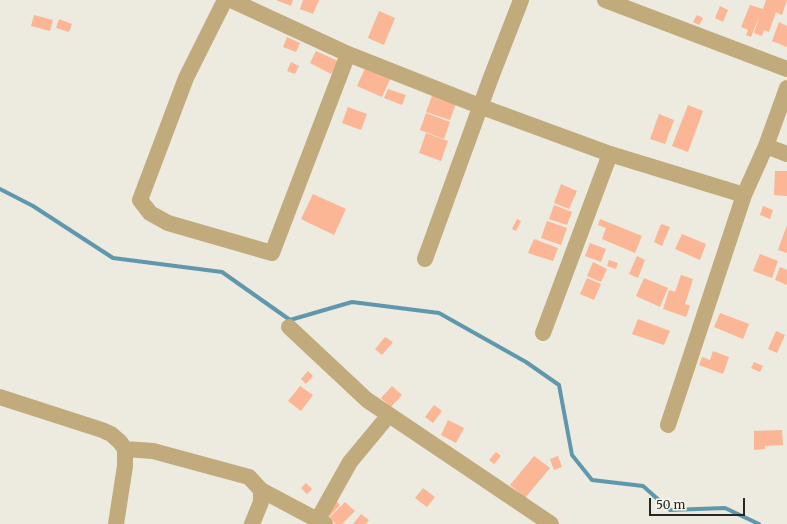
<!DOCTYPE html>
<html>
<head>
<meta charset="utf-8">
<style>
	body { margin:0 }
	#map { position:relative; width:787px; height:524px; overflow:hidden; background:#edeadf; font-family:Merriweather,serif }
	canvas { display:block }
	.scale { position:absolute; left:649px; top:498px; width:96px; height:18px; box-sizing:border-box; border:2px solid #272622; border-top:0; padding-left:5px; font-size:12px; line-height:14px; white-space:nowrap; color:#272622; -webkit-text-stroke:3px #faf7ec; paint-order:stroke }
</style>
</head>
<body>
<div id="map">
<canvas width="787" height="524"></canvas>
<div class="scale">50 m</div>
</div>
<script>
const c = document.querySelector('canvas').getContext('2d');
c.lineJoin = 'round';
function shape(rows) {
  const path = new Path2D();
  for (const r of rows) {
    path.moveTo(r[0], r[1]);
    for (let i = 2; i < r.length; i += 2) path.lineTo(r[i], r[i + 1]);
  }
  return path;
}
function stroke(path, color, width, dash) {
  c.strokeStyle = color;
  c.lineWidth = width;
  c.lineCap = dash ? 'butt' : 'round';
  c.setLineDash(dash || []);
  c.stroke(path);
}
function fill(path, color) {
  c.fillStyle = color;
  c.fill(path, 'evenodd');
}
stroke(shape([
	[0,189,33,206,113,258,222,272,290,320,352,302,439,313,526,362,559,385,572,455,592,480,643,486,670,510,725,508,759,524]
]), '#5f98ac', 4);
fill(shape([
	[276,0,293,0,291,6],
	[303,0,319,0,313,14,300,9],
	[766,0,787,0,782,15,776,12,769,32,764,30,762,36,754,33,760,15,751,37,746,35,748,30,741,27,750,5,763,9],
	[720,6,728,10,723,22,715,18],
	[379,11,395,18,384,45,368,38],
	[34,15,53,20,50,31,31,26],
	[697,15,703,18,699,25,693,22],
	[59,19,72,24,69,32,56,28],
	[779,22,787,26,787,47,772,41],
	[287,37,300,43,296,52,283,47],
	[316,51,338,61,331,74,310,63],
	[291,62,299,66,295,74,287,71],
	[366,66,391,77,382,97,357,86],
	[388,89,406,95,402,105,384,98],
	[433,93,457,101,450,120,426,112],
	[688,105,703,111,688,152,672,146],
	[348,107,367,114,361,130,342,123],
	[426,113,450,122,444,139,420,130],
	[659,114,674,120,665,144,650,139],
	[426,133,448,141,441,161,419,153],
	[775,171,787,171,787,196,774,195],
	[561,184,577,191,569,209,554,203],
	[313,194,346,209,334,235,301,219],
	[554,205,572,212,567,225,549,219],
	[763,206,773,210,770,219,760,215],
	[517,219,521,221,516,231,512,229],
	[600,219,642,236,635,253,602,239,606,228,598,225],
	[547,221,567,228,561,245,541,238],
	[661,224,670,227,662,246,654,242],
	[787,225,787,253,778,250],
	[682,234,706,244,700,260,675,249],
	[534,239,558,248,553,261,528,253],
	[590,243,606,249,601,262,585,256],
	[760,254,778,261,772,278,753,271],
	[637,256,645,260,638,278,629,274],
	[609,260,618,263,616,269,607,266],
	[593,262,607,269,601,282,587,276],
	[780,267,787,270,787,285,775,280],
	[681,275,693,279,685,304,690,306,686,317,663,309,669,290,675,292],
	[587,278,601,284,594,300,580,294],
	[644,278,668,288,660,307,636,296],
	[720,313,749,324,743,339,714,327],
	[638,319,670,331,664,345,632,334],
	[776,331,785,335,777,353,768,349],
	[385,337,393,342,382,355,375,349],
	[713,351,729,357,723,374,699,365,702,357,710,360],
	[754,362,763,366,760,372,751,368],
	[308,371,313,376,306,384,301,379],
	[300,386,313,395,301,411,288,401],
	[392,386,402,395,391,407,381,398],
	[434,405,442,411,433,423,425,417],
	[448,420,464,428,456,443,441,435],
	[782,430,783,445,765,446,765,449,754,450,754,431],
	[496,452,501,456,494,464,489,460],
	[534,456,550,468,525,498,510,485],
	[558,456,562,467,554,470,550,459],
	[306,483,312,489,307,494,301,488],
	[423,488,435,497,427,507,415,498],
	[335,500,340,505,329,517,323,512],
	[345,502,355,511,342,524,336,524,329,518],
	[361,514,369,520,366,524,353,524]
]), '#fab695');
stroke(shape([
	[225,0,186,78,140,200,150,213,168,223,272,253,348,54],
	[231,0,348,54,482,107,610,154,744,195],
	[605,0,787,69],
	[766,146,787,154],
	[425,259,490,80,521,0],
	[289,327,367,400,551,524],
	[543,333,610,154],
	[0,397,102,430,111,434,120,442,125,449,125,466,116,524],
	[668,425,744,195,766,146,787,88],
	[125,449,153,451,249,477,261,490,261,502,252,524],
	[261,490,325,524],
	[318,519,350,462,389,415]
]), '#c1ab7c', 16);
</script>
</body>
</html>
